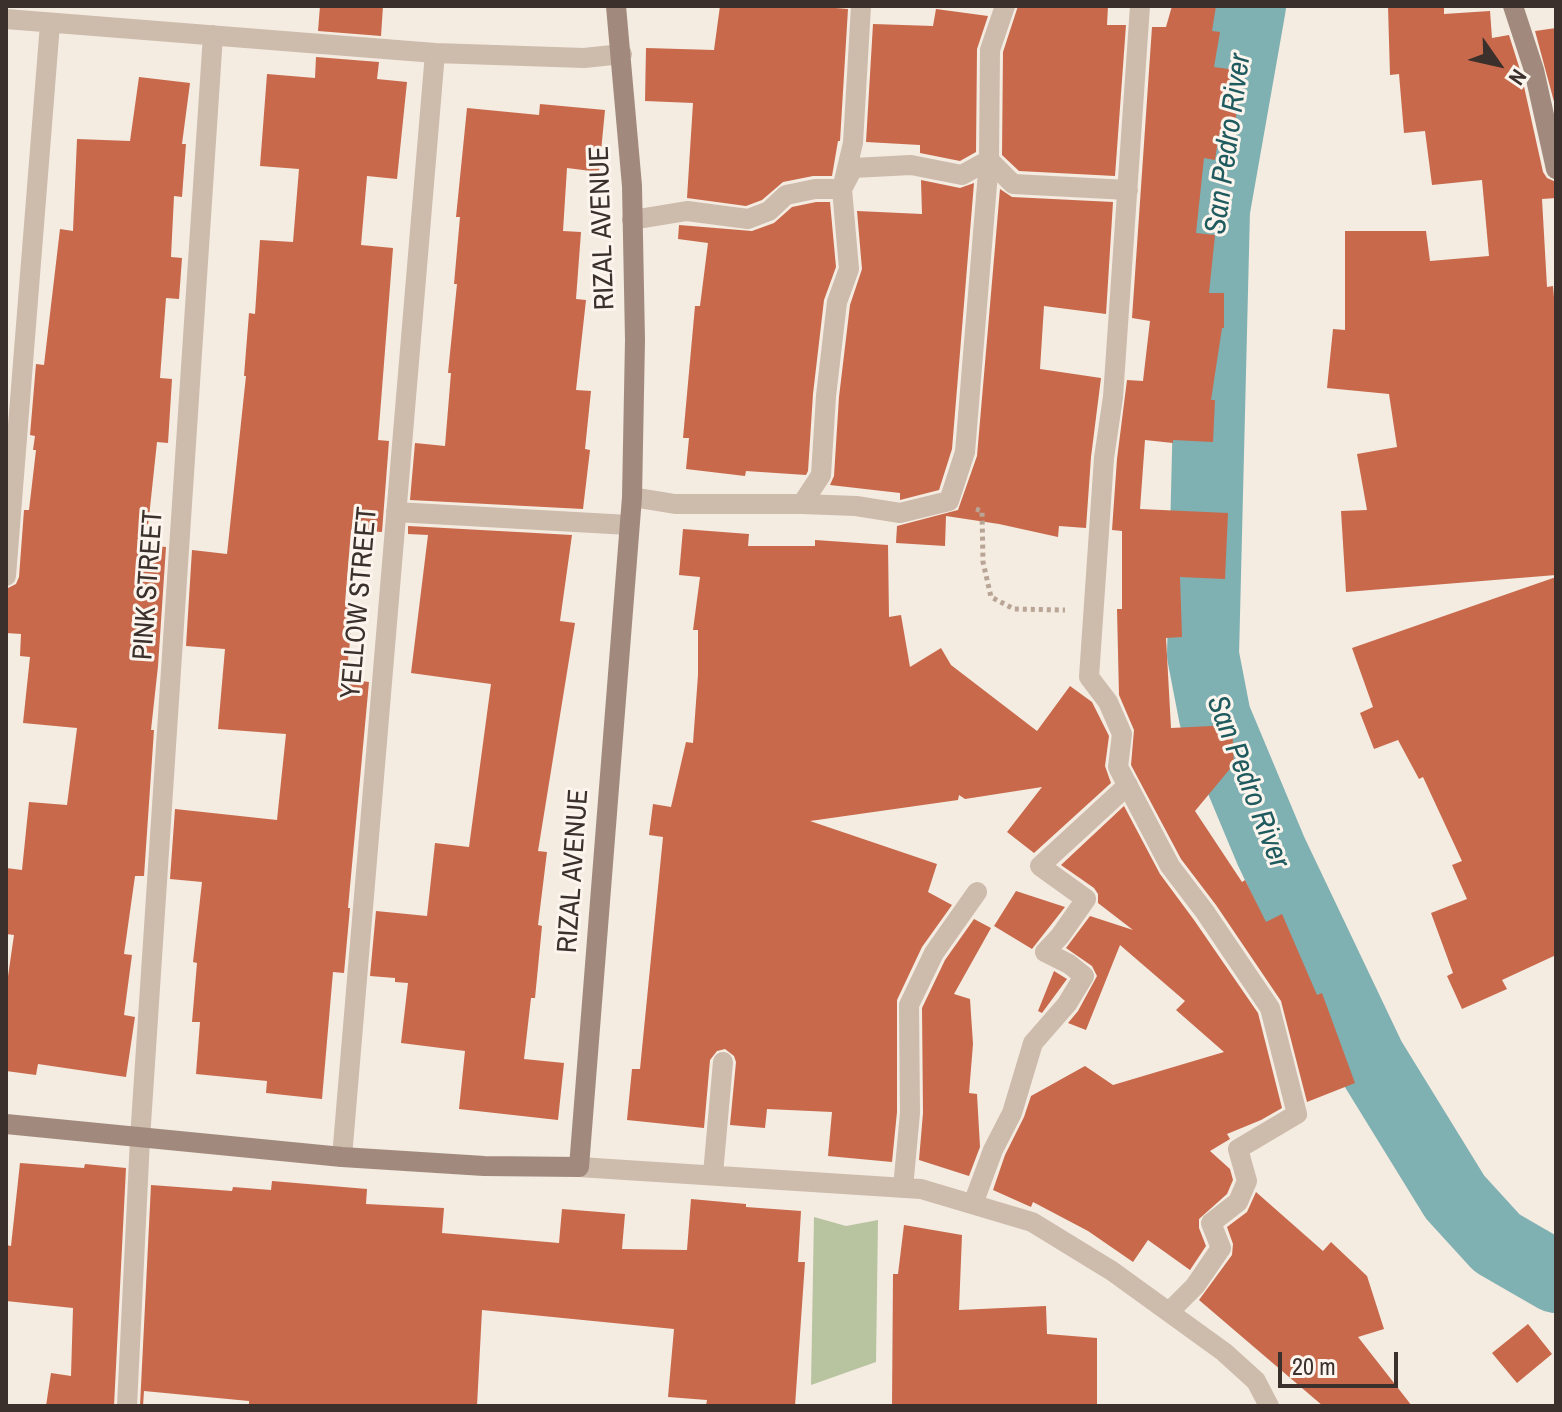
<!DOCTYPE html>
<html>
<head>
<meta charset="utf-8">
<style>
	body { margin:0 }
	#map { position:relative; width:1562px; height:1412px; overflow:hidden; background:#f4ebe1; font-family:"Archivo Narrow",sans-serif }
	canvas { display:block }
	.frame { position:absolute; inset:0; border:8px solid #3b302b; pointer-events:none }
	.north { position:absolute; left:1458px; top:24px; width:80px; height:80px; -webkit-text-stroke:6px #fbf5ee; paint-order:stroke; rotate:124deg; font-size:22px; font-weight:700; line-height:32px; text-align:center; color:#3b302b }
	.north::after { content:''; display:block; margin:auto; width:28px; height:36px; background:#3b302b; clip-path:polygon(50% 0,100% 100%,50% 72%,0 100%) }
	.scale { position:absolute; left:1278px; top:1352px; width:120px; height:36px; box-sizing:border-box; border:4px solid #3b302b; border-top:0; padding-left:10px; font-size:24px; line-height:28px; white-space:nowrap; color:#3b302b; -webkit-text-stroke:6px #fbf5ee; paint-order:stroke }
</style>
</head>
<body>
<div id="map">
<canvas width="1562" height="1412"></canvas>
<div class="frame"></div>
<div class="north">N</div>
<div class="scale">20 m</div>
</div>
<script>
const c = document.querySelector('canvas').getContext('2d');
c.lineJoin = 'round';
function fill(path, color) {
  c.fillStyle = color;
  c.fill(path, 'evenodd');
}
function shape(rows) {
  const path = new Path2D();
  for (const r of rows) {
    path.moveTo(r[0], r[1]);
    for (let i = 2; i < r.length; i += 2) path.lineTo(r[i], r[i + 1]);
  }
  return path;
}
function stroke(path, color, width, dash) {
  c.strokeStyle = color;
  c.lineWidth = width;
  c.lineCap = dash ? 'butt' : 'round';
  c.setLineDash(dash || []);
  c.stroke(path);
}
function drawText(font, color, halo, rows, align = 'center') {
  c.font = font + ' "Archivo Narrow",sans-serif';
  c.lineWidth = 6;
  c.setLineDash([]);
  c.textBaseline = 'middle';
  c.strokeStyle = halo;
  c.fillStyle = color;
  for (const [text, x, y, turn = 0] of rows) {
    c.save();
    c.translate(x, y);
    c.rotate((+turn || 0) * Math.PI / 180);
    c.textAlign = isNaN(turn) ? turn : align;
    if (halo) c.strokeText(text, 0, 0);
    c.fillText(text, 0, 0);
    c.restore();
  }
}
fill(shape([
	[814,1217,846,1226,878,1220,876,1362,811,1385]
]), '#b8c4a0');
stroke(shape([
	[1250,6,1214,210,1203,655,1215,717,1271,851,1370,1059,1455,1197,1497,1243,1556,1277]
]), '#7fb0b2', 72);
fill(shape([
	[320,6,383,6,381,36,318,31],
	[720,6,810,6,848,9,840,141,838,141,832,176,813,176,783,182,762,200,746,206,687,198,693,103,645,101,646,48,714,50],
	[1018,6,1108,6,1107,25,1126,25,1115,176,1019,171,1002,155,1003,52],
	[1172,6,1216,6,1212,31,1220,32,1214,67,1243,71,1233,136,1219,134,1215,160,1204,158,1196,233,1215,235,1209,293,1224,293,1224,328,1222,328,1211,400,1215,400,1213,442,1173,440,1173,443,1145,440,1140,509,1228,513,1225,579,1180,577,1182,637,1166,638,1171,728,1232,725,1234,764,1195,811,1242,882,1245,880,1266,922,1282,914,1317,995,1322,993,1355,1083,1307,1102,1281,1001,1216,905,1181,859,1131,765,1134,730,1119,695,1117,609,1122,609,1122,531,1112,530,1117,459,1127,380,1143,381,1150,321,1132,318,1152,27,1166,27],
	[1388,6,1444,6,1444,14,1490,11,1492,38,1509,35,1521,73,1543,172,1547,178,1556,182,1556,198,1542,199,1547,287,1553,286,1556,319,1556,575,1346,592,1341,511,1367,510,1357,454,1397,447,1389,394,1327,388,1333,329,1345,330,1345,231,1426,231,1430,261,1489,256,1482,180,1432,185,1425,131,1404,133,1399,74,1390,75],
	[936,9,988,16,977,49,976,152,960,161,920,153,920,145,866,142,873,24,933,26],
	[1556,28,1556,109,1535,31],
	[316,57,379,62,377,79,407,82,397,179,367,176,361,245,393,248,378,440,389,441,382,532,351,530,345,603,354,604,346,679,369,682,348,908,350,908,344,973,333,972,322,1099,266,1093,267,1081,196,1074,200,1022,192,1022,197,963,193,962,202,882,170,879,175,809,277,820,286,734,218,729,225,649,186,646,192,550,227,554,246,376,244,376,249,313,255,314,260,240,293,242,299,169,260,166,267,74,315,78],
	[139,77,190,83,182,144,186,144,182,197,174,196,171,257,182,258,179,299,166,298,160,378,172,379,168,443,157,442,146,545,166,547,158,666,151,730,154,730,144,876,135,876,124,954,132,955,124,1015,135,1017,126,1077,38,1064,36,1075,6,1071,6,990,14,935,6,934,6,868,22,870,29,802,67,805,77,728,23,723,30,657,20,656,21,634,6,633,6,589,16,584,19,577,24,510,29,510,36,450,33,450,35,436,30,435,36,364,44,365,60,229,73,231,77,139,130,141],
	[540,104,605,110,599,172,567,168,563,231,581,232,576,299,586,300,576,390,591,391,585,449,590,450,583,509,410,500,415,443,445,446,451,373,448,373,457,284,454,284,460,217,456,217,467,108,539,115],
	[921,180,960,188,974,183,952,449,939,490,900,500,900,493,830,485,834,476,839,397,850,305,862,269,857,211,922,214],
	[1000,189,1012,197,1113,202,1106,314,1044,306,1040,369,1101,378,1091,457,1086,528,1059,526,1058,537,999,524,946,516,945,546,896,543,897,526,958,510,977,456],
	[816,202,830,202,836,267,824,300,813,394,808,471,806,475,746,471,745,476,686,469,689,438,683,438,695,306,700,306,708,243,678,239,679,225,752,231,774,223,792,207],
	[408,526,572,535,560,621,575,623,538,851,547,852,538,925,542,926,535,998,531,998,524,1059,564,1063,558,1120,459,1109,465,1051,401,1043,408,983,395,982,395,978,370,976,376,911,427,916,435,843,469,847,491,684,411,673,428,535,408,534],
	[683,529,749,534,748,546,815,546,815,540,888,545,889,617,901,615,910,667,941,648,951,665,1037,731,1070,686,1092,702,1109,736,1105,766,1111,783,1034,853,1007,832,1042,787,965,799,959,795,958,800,810,821,937,864,928,892,952,905,922,947,897,1000,897,1112,892,1162,828,1156,832,1112,767,1109,765,1128,730,1125,736,1062,734,1056,725,1049,717,1051,710,1060,704,1128,627,1120,632,1069,640,1069,663,837,649,835,653,804,671,807,686,742,693,743,698,675,698,630,693,630,700,577,679,575],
	[1556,577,1556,955,1502,980,1507,989,1462,1009,1447,976,1453,973,1431,913,1467,899,1452,865,1462,861,1423,777,1419,779,1398,740,1374,749,1360,713,1373,707,1352,648],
	[1124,806,1160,874,1194,920,1258,1013,1282,1108,1261,1120,1227,1134,1230,1139,1210,1151,1230,1169,1233,1180,1227,1194,1199,1219,1199,1228,1206,1246,1190,1270,1148,1240,1133,1262,1088,1231,1033,1202,1031,1207,993,1190,1005,1155,1024,1117,1031,1096,1085,1066,1113,1085,1224,1052,1176,1010,1185,1001,1120,945,1086,1030,1068,1023,1078,1011,1097,976,1092,966,1066,948,1090,916,1133,930,1098,903,1098,894,1094,888,1061,865],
	[1016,891,1065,907,1032,949,994,926],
	[974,919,991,928,954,994,970,999,973,1044,969,1093,977,1094,980,1147,969,1176,919,1160,923,1113,922,1008,945,960],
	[1054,971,1067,979,1042,1013,1038,1011],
	[20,1163,84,1168,85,1164,126,1168,114,1406,46,1406,51,1373,71,1376,73,1308,6,1301,6,1245,11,1246],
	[272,1181,367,1189,366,1204,444,1208,442,1233,559,1243,562,1209,625,1214,622,1249,687,1250,691,1199,746,1204,746,1207,801,1211,798,1262,805,1262,795,1406,706,1406,707,1400,668,1397,674,1329,482,1310,477,1406,249,1406,249,1401,144,1391,143,1406,140,1406,151,1185,232,1191,233,1187,271,1190],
	[1256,1192,1323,1251,1331,1242,1367,1276,1384,1329,1358,1337,1412,1406,1323,1406,1199,1300,1232,1255,1233,1244,1227,1227,1247,1212],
	[904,1225,962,1235,959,1310,1046,1306,1047,1334,1097,1338,1097,1406,892,1406,893,1274,898,1274],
	[1528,1324,1552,1354,1517,1383,1492,1353]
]), '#c8694b');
stroke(shape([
	[976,509,982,511,983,562,991,597,1014,609,1065,610]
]), '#b9a596', 5, [4, 4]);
stroke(shape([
	[1140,6,1113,397,1104,458,1089,677,1108,702,1122,734,1118,767,1170,866,1205,912,1270,1008,1297,1114,1238,1149,1247,1181,1238,1202,1211,1223,1221,1248,1195,1286,1169,1312],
	[6,19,435,53,584,58,622,54],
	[632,220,687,211,748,219,769,211,786,195,815,189,842,189,853,168,911,165,962,175,989,160,1013,184,1128,190],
	[632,497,675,504,802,504,821,475,826,396,837,302,849,269,842,189,853,143,861,6],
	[802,504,856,506,900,513,949,501,965,452,989,160,990,50,1005,6],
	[396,512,629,525],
	[6,576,50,24],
	[342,1157,435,53],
	[579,1167,921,1189,1032,1222,1112,1271,1224,1352,1256,1381,1269,1406],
	[713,1174,723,1062],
	[903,1188,910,1113,909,1005,934,953,977,892],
	[973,1204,993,1150,1012,1113,1033,1043,1067,1004,1084,976,1069,964,1045,952,1060,936,1086,899,1040,866,1128,785],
	[127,1406,140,1139,213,35]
]), '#cdbbac', 20);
stroke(shape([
	[1513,6,1534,70,1556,169],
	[6,1124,342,1157,484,1166,579,1167,632,497,635,340,632,186,616,6]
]), '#a18a7d', 20);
drawText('28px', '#3b302b', '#fbf5ee', [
	["RIZAL AVENUE",603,228,-92],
	["PINK STREET",149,585,-86],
	["YELLOW STREET",360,603,-85],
	["RIZAL AVENUE",574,871,-86]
]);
drawText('italic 30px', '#1f5a5e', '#fbf5ee', [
	["San Pedro River",1229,144,-82],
	["San Pedro River",1247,782,69]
]);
</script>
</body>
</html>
